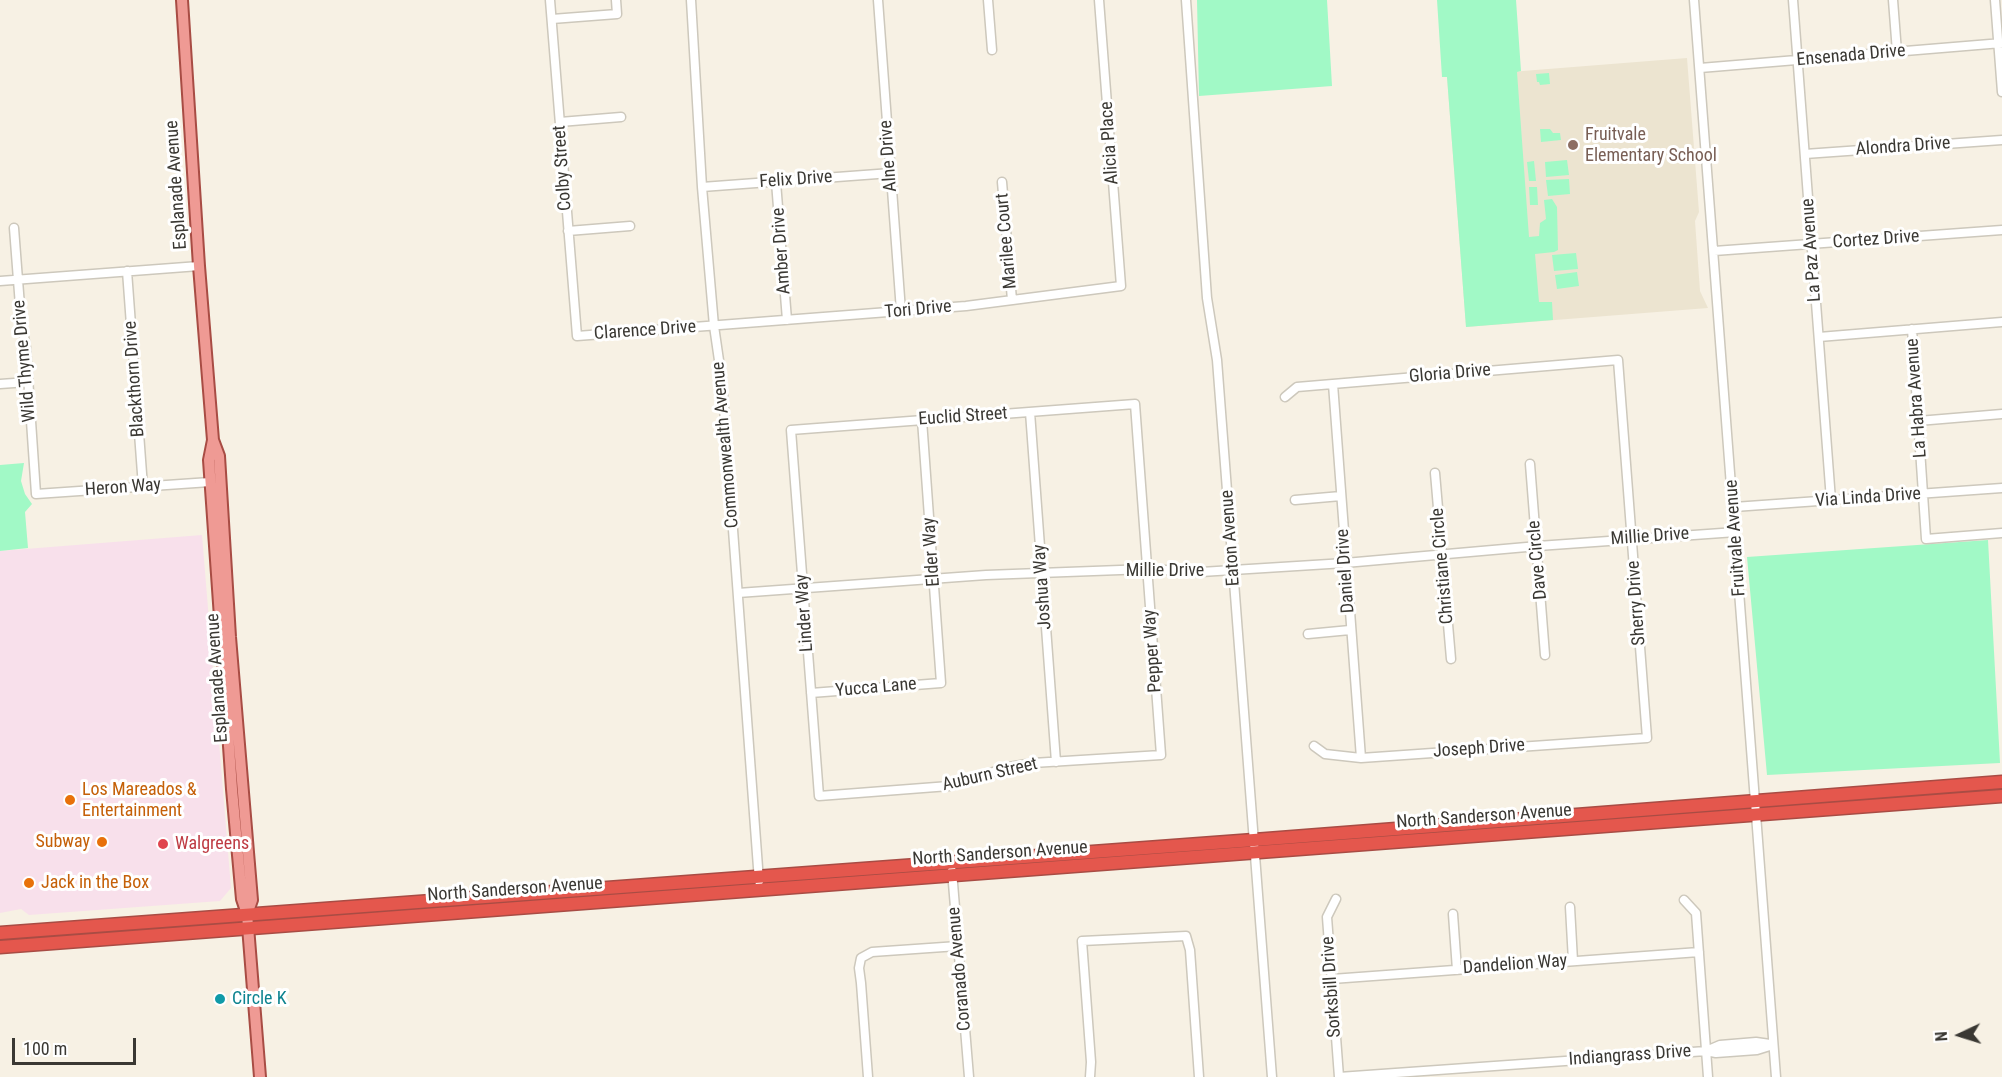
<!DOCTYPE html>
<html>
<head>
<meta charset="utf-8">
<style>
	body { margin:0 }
	#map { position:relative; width:2002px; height:1077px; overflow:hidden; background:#f7f1e4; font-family:"Roboto Condensed",sans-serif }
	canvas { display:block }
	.north { position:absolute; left:1930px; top:1005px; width:60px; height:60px; -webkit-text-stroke:4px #fff; paint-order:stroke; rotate:266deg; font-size:16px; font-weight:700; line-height:24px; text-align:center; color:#3a3833 }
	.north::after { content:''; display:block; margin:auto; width:21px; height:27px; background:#3a3833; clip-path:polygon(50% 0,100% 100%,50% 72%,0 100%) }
	.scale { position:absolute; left:12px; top:1038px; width:124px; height:27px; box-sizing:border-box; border:3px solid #3a3833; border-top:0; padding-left:8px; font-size:18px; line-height:21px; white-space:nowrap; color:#3a3833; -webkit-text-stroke:4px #fff; paint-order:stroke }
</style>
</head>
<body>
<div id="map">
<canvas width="2002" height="1077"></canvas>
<div class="north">N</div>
<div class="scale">100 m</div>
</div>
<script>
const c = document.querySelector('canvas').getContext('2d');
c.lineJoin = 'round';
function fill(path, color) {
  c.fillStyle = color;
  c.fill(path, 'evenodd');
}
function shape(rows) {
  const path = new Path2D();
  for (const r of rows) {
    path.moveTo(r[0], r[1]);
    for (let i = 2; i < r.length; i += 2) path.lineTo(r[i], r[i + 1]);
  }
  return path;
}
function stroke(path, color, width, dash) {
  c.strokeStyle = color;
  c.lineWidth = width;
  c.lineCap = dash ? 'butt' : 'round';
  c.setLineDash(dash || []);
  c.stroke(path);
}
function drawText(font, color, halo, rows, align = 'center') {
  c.font = font + ' "Roboto Condensed",sans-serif';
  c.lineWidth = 6;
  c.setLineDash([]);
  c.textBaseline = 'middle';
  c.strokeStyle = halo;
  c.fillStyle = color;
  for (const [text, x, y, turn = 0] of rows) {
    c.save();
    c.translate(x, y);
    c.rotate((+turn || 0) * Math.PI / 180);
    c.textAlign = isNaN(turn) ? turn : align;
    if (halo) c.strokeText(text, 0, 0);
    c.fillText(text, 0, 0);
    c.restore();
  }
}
fill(shape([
	[202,535,231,888,220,901,29,915,21,909,0,913,0,551]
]), '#f8e0eb');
fill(shape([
	[1687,58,1699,212,1695,221,1700,291,1708,308,1466,327,1447,77]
]), '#ece4d0');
fill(shape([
	[1197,0,1327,0,1332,86,1199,96],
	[1437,0,1516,0,1521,71,1517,72,1529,237,1539,236,1540,223,1546,219,1544,200,1552,199,1557,207,1558,250,1554,252,1535,254,1539,302,1552,302,1553,320,1466,327,1447,77,1442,77],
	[1549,73,1550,84,1540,85,1539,82,1537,82,1536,74],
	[1540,129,1550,129,1553,133,1560,133,1561,140,1541,142],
	[1567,160,1569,175,1546,177,1545,162],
	[1534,161,1536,181,1529,181,1527,162],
	[1569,179,1570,194,1548,196,1546,180],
	[1529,187,1537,187,1538,205,1530,205],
	[1576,253,1578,269,1554,271,1552,255],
	[1577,272,1579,286,1557,289,1555,275],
	[24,463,21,481,25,494,32,504,25,512,28,548,0,551,0,465],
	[1988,540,2000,763,1767,775,1747,557]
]), '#a1f9c6');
const minor = shape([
	[550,0,577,336,966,306,1121,286,1099,0],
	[691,0,702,187,714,326,722,381,759,881],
	[878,0,901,311],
	[988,0,992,50],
	[1186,0,1207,298,1217,360,1272,1077],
	[1694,0,1776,1077],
	[1793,0,1831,500],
	[1893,0,1897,52],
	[1995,0,2002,92],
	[552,19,617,14,616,0],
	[1700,68,2002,43],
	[560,122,621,117],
	[1805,154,2002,140],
	[776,182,787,320],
	[1002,182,1012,300],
	[702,187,891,173],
	[14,228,21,319,26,348,36,494,210,482],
	[568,231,630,226],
	[1714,251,2002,230],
	[127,271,143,487],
	[0,281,199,266],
	[1912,329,1926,539,2002,533],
	[1819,337,2002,322],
	[0,384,28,382],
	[1333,384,1361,758],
	[1285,397,1297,387,1618,360,1647,738,1361,758,1325,754,1314,746],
	[1135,404,1161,755,1033,763,1009,767,949,786,819,796,791,430,1135,404],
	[1030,412,1056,762],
	[1918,421,2002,414],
	[1530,464,1545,655],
	[1435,473,1451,659],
	[1295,500,1341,496],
	[1734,507,2002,488],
	[738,593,986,575,1147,569,1201,572,1345,563,1538,546,1736,532],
	[1308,634,1350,630],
	[811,693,941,683,922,420],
	[952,871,969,1077],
	[1336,899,1327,917,1339,1077],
	[1684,900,1696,913,1708,1077],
	[1570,907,1573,961],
	[1453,914,1457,970],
	[1332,979,1699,952],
	[1706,1051,1720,1045,1756,1042,1770,1044],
	[868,1077,861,983,859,968,861,958,872,952,958,946],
	[1090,1077,1091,1062,1082,941,1186,936,1190,950,1199,1077],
	[1339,1077,1706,1051,1716,1053,1757,1050,1773,1045]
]);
const major = shape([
	[182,0,199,266,213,440,219,456,230,637,252,900,247,914],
	[213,440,209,460,232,789,242,899,247,914,260,1077]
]);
const highway = shape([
	[0,933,1254,840,2002,782],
	[0,947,2002,796]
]);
stroke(minor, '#cdc8bc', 11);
stroke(major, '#a84c44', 14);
stroke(highway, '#a84c44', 15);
stroke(minor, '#fff', 8);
stroke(major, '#ef9a94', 10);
stroke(highway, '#e4574d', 12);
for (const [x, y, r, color] of [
	[1573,145,6,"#8d6e63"],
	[70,800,6,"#e8710a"],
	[102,842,6,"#e8710a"],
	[163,844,6,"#e0444e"],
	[29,883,6,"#e8710a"],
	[220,999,6,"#0f9aa8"]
]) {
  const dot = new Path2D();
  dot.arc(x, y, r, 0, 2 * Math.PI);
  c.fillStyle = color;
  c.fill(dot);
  stroke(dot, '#fff', 2);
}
drawText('18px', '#3a3833', '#fff', [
	["Ensenada Drive",1851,56,-5],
	["Alicia Place",1110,143,-94],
	["Alondra Drive",1903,147,-4],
	["Alne Drive",889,156,-94],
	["Colby Street",563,168,-94],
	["Felix Drive",796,180,-4],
	["Esplanade Avenue",177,185,-94],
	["Cortez Drive",1876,240,-4],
	["Marilee Court",1007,241,-95],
	["La Paz Avenue",1812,250,-94],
	["Amber Drive",782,251,-94],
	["Tori Drive",918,310,-5],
	["Clarence Drive",645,331,-4],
	["Wild Thyme Drive",25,361,-95],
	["Gloria Drive",1450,374,-5],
	["Blackthorn Drive",135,379,-94],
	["La Habra Avenue",1917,398,-94],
	["Euclid Street",963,417,-4],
	["Commonwealth Avenue",726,445,-95],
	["Heron Way",123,488,-4],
	["Via Linda Drive",1868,498,-4],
	["Millie Drive",1650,537,-4],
	["Eaton Avenue",1231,538,-94],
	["Fruitvale Avenue",1736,538,-94],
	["Elder Way",932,552,-94],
	["Dave Circle",1538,560,-95],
	["Christiane Circle",1443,566,-95],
	["Millie Drive",1165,571],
	["Daniel Drive",1346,571,-94],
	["Joshua Way",1043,587,-94],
	["Sherry Drive",1637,603,-94],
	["Linder Way",805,613,-94],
	["Pepper Way",1153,651,-94],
	["Esplanade Avenue",218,678,-94],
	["Yucca Lane",876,688,-5],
	["Joseph Drive",1479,749,-4],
	["Auburn Street",990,775,-13],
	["North Sanderson Avenue",1484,817,-4],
	["North Sanderson Avenue",1000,854,-4],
	["North Sanderson Avenue",515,890,-4],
	["Dandelion Way",1515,965,-4],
	["Coranado Avenue",960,969,-95],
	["Sorksbill Drive",1332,987,-94],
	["Indiangrass Drive",1630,1056,-4]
]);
drawText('18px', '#785e54', '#fff', [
	["Fruitvale",1585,135],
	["Elementary School",1585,156]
], 'left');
drawText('18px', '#c56008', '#fff', [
	["Los Mareados &",82,790],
	["Entertainment",82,811],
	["Subway",90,842,"right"],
	["Jack in the Box",41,883]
], 'left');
drawText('18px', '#be3a42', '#fff', [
	["Walgreens",175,844]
], 'left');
drawText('18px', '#0d838f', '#fff', [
	["Circle K",232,999]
], 'left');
</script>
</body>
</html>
